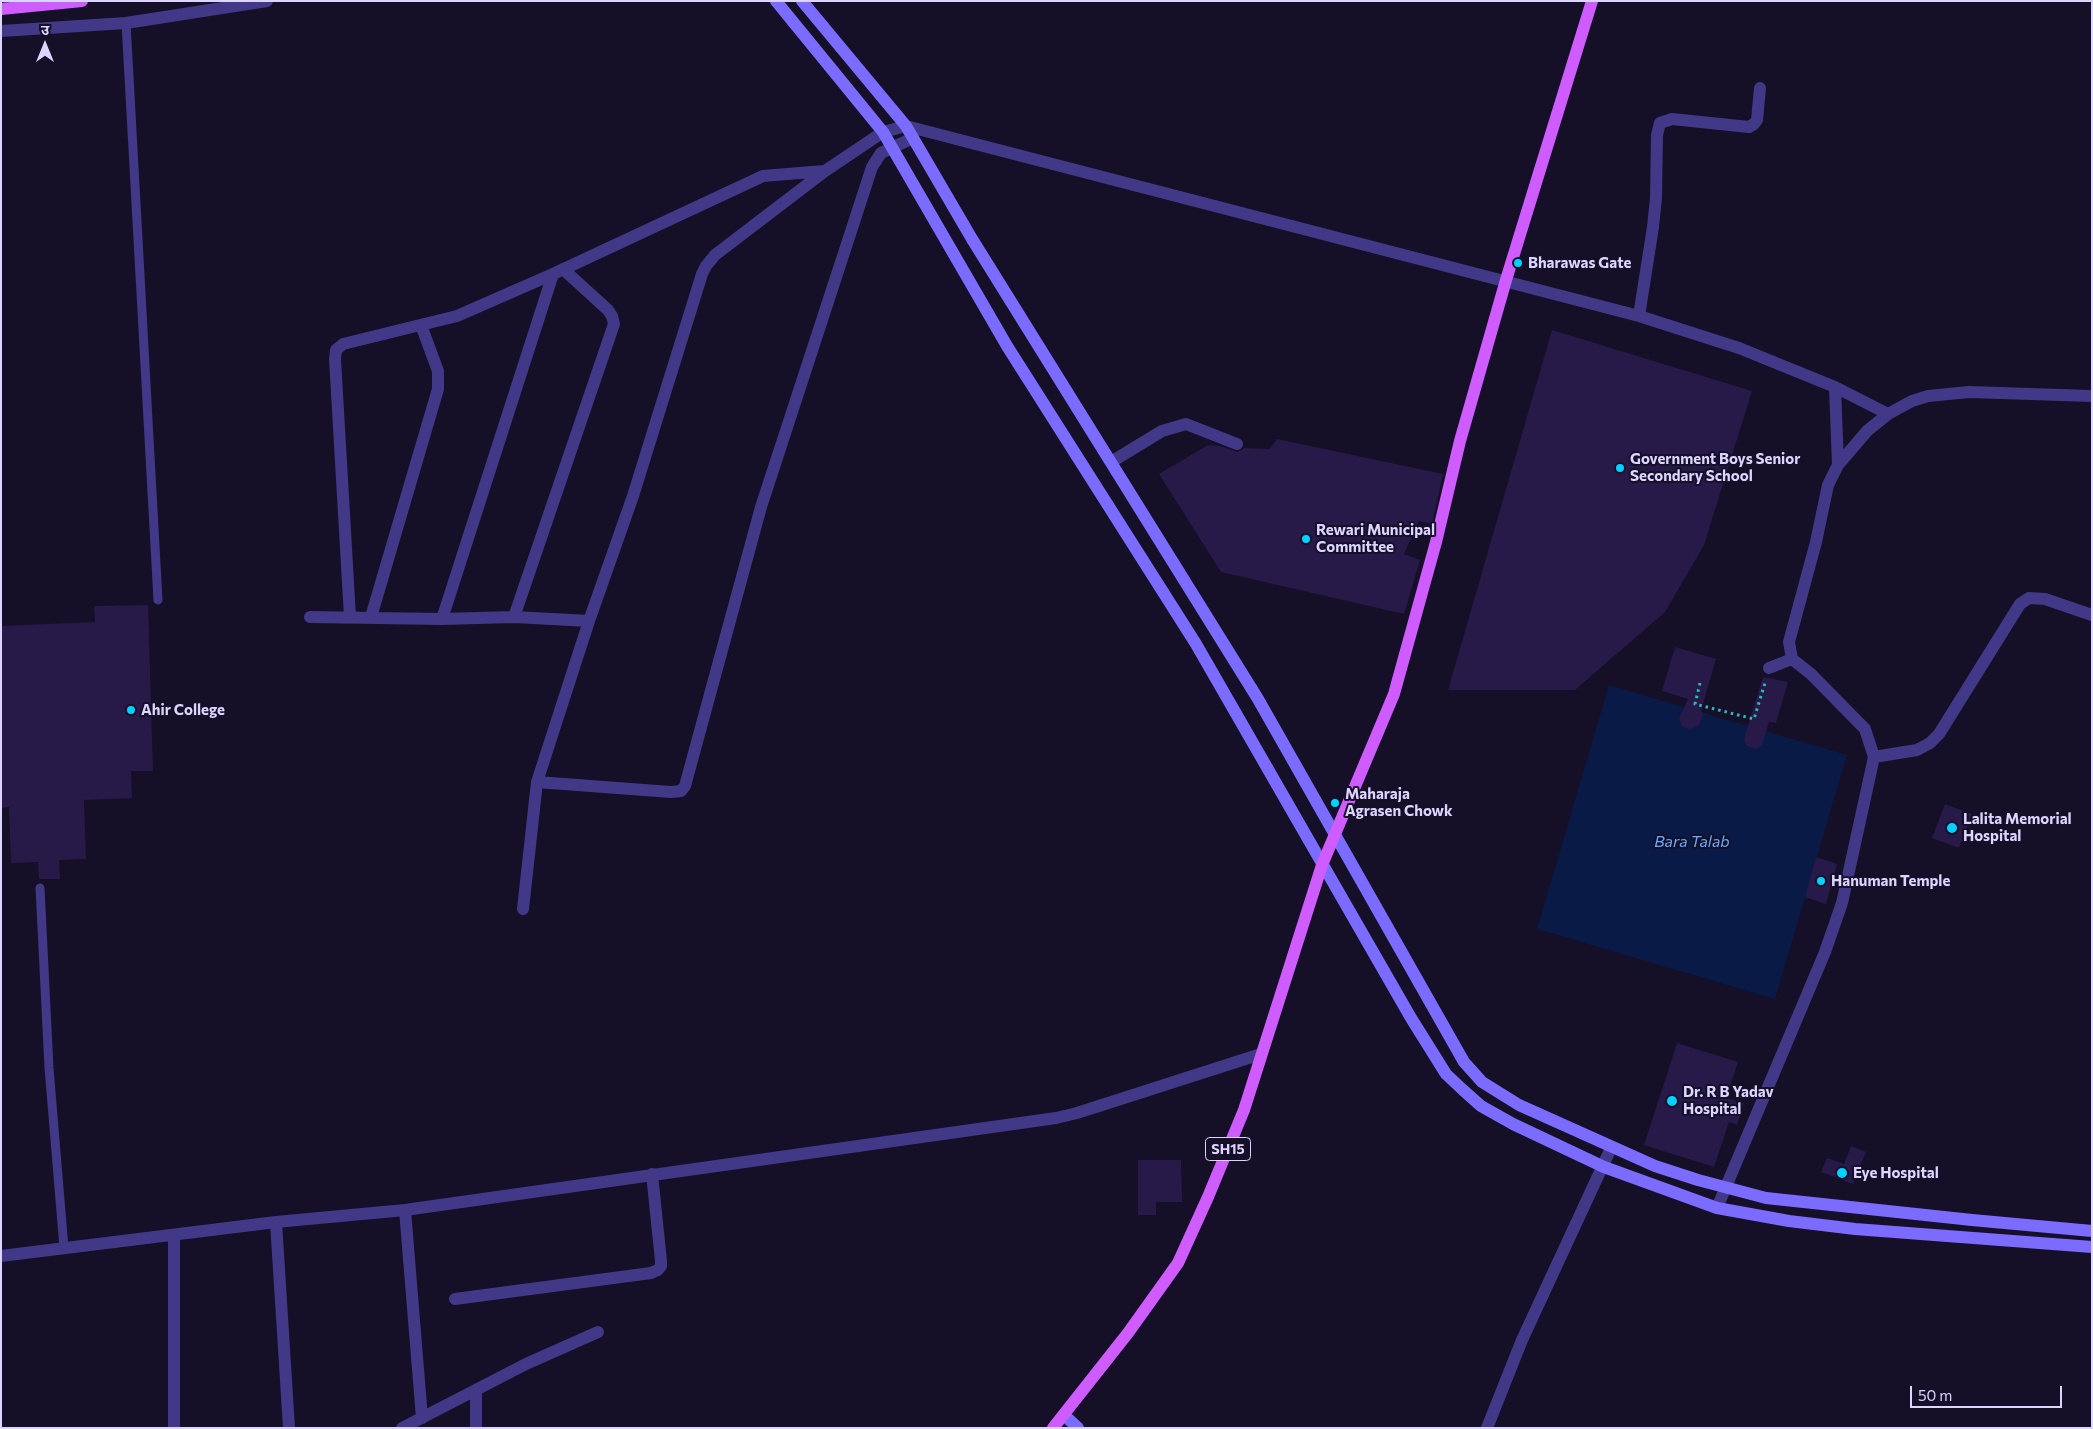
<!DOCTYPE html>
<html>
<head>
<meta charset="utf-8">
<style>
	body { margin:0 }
	#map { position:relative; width:2093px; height:1429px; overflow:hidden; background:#150f27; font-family:Commissioner,"Noto Sans Devanagari",sans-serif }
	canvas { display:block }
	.frame { position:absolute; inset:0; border:2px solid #ddd5ff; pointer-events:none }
	.north { position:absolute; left:20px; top:20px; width:50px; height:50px; -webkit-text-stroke:4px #150f27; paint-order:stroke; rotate:0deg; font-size:14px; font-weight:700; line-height:20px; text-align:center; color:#ddd5ff }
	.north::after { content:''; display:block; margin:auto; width:18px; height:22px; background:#ddd5ff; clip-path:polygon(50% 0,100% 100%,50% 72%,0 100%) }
	.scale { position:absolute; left:1910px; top:1386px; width:152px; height:22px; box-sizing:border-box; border:2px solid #ddd5ff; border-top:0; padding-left:6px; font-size:15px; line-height:18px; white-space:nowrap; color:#ddd5ff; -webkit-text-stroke:4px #150f27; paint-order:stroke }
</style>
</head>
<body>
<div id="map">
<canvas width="2093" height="1429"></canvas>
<div class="frame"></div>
<div class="north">उ</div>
<div class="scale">50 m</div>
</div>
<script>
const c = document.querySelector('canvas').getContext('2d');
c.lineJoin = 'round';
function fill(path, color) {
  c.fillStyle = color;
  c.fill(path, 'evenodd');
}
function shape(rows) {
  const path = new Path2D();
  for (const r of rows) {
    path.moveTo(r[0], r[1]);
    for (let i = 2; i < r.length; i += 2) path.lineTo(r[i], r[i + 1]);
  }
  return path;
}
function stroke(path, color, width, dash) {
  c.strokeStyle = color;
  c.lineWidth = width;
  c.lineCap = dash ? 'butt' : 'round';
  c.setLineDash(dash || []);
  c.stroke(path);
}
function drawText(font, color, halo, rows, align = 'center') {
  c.font = font + ' Commissioner,sans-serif';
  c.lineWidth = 4;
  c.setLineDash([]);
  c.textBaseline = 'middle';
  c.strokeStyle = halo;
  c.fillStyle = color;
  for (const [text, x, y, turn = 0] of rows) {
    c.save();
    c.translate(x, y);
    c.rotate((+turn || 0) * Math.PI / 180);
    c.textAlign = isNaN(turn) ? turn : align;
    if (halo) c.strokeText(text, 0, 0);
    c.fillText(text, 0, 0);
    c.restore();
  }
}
fill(shape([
	[1609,685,1847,755,1775,999,1537,929]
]), '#091a47');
fill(shape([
	[1552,330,1752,391,1704,545,1665,612,1575,690,1448,690],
	[1277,439,1443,474,1432,524,1419,521,1404,554,1420,560,1404,614,1221,572,1159,474,1208,445,1220,446,1238,452,1244,448,1270,449],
	[148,605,153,771,131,771,132,798,84,800,86,859,59,860,60,879,39,879,38,862,11,863,9,807,1,808,1,626,95,622,94,606],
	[1675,647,1716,659,1701,710,1703,715,1699,725,1691,729,1683,727,1679,719,1688,699,1662,691],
	[1763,677,1788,682,1776,723,1769,722,1762,745,1756,749,1747,746,1744,739],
	[1945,804,1972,814,1959,848,1932,838],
	[1816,857,1837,864,1826,904,1805,897],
	[1677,1043,1738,1062,1726,1098,1744,1103,1737,1125,1729,1122,1714,1167,1644,1145],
	[1851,1146,1866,1152,1853,1184,1821,1172,1827,1158,1844,1164],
	[1138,1160,1181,1160,1182,1202,1156,1202,1156,1215,1138,1215]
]), '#271a49');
stroke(shape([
	[1700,683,1695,704,1754,719,1765,683]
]), '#2bbabd', 3, [2.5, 4]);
stroke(shape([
	[126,23,158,600],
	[40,888,49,1068,64,1248]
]), '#423888', 9);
stroke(shape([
	[1,31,126,23,267,1],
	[1639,316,1653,227,1656,198,1657,135,1660,123,1672,119,1749,127,1754,124,1757,120,1760,88],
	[1835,387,1838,465],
	[1111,462,1162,431,1186,424,1237,444],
	[310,617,442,619,514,617,589,621],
	[350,617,335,359,336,350,343,344,457,316,553,274,763,176,824,171],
	[371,617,438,389,438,371,421,325],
	[514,617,614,324,612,316,608,310,563,269],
	[442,619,553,274],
	[1769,668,1792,659],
	[1874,757,1917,750,1930,743,1939,734,2020,604,2029,598,2045,599,2092,615],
	[537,782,671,792,681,791,685,786,761,507,872,167,881,153,913,138],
	[523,909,537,782,589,621,633,496,702,274,706,266,715,255,825,171,883,132,906,126,1639,316,1739,348,1835,387,1888,414],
	[1717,1208,1825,952,1842,903,1874,757,1865,729,1811,674,1792,659,1789,642,1816,542,1828,485,1838,465,1867,431,1888,414,1912,401,1928,396,1969,392,2092,396],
	[405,1210,422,1418],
	[276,1222,289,1428],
	[1,1256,276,1222,405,1210,1056,1118,1077,1113,1261,1054],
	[455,1299,651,1273,658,1270,661,1266,661,1261,652,1174],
	[476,1390,476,1428],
	[174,1428,174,1235],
	[402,1428,526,1364,598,1332],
	[1487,1428,1522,1340,1611,1148]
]), '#423888', 12);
stroke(shape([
	[776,1,883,132,1007,346,1196,644,1411,1018,1446,1074,1463,1090,1481,1106,1513,1124,1604,1167,1717,1208,1789,1221,1855,1229,2092,1247],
	[802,1,906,126,972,239,1258,699,1464,1062,1482,1082,1519,1105,1655,1166,1698,1180,1766,1198,1972,1220,2092,1231],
	[1064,1415,1078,1428]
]), '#7b6cff', 12);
stroke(shape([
	[1,9,82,1],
	[1053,1428,1128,1333,1178,1263,1208,1197,1244,1110,1322,865,1394,694,1436,542,1460,441,1506,280,1592,1]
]), '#cf5cff', 12);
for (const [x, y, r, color] of [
	[1518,263,5,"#01d2ff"],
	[1620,468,5,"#01d2ff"],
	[1306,539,5,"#01d2ff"],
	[131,710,5,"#01d2ff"],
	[1335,803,5,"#01d2ff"],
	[1952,828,6,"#01d2ff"],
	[1821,881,5,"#01d2ff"],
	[1672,1101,6,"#01d2ff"],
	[1842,1173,6,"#01d2ff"]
]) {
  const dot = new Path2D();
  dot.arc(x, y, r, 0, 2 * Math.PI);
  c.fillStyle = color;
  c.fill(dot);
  stroke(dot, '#150f27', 2);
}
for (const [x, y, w] of [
	[1228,1149,45]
]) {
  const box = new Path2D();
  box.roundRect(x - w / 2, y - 11.5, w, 23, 4);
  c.fillStyle = '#150f27';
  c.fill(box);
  stroke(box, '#ddd5ff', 1);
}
drawText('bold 14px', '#ddd5ff', null, [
	["SH15",1228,1149]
]);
drawText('bold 15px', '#ddd5ff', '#150f27', [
	["Bharawas Gate",1528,263],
	["Government Boys Senior",1630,459],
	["Secondary School",1630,476],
	["Rewari Municipal",1316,530],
	["Committee",1316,547],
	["Ahir College",141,710],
	["Maharaja",1345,794],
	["Agrasen Chowk",1345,811],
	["Lalita Memorial",1963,819],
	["Hospital",1963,836],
	["Hanuman Temple",1831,881],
	["Dr. R B Yadav",1683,1092],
	["Hospital",1683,1109],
	["Eye Hospital",1853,1173]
], 'left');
drawText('italic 16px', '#63aaff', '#150f27', [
	["Bara Talab",1692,842]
]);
</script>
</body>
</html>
